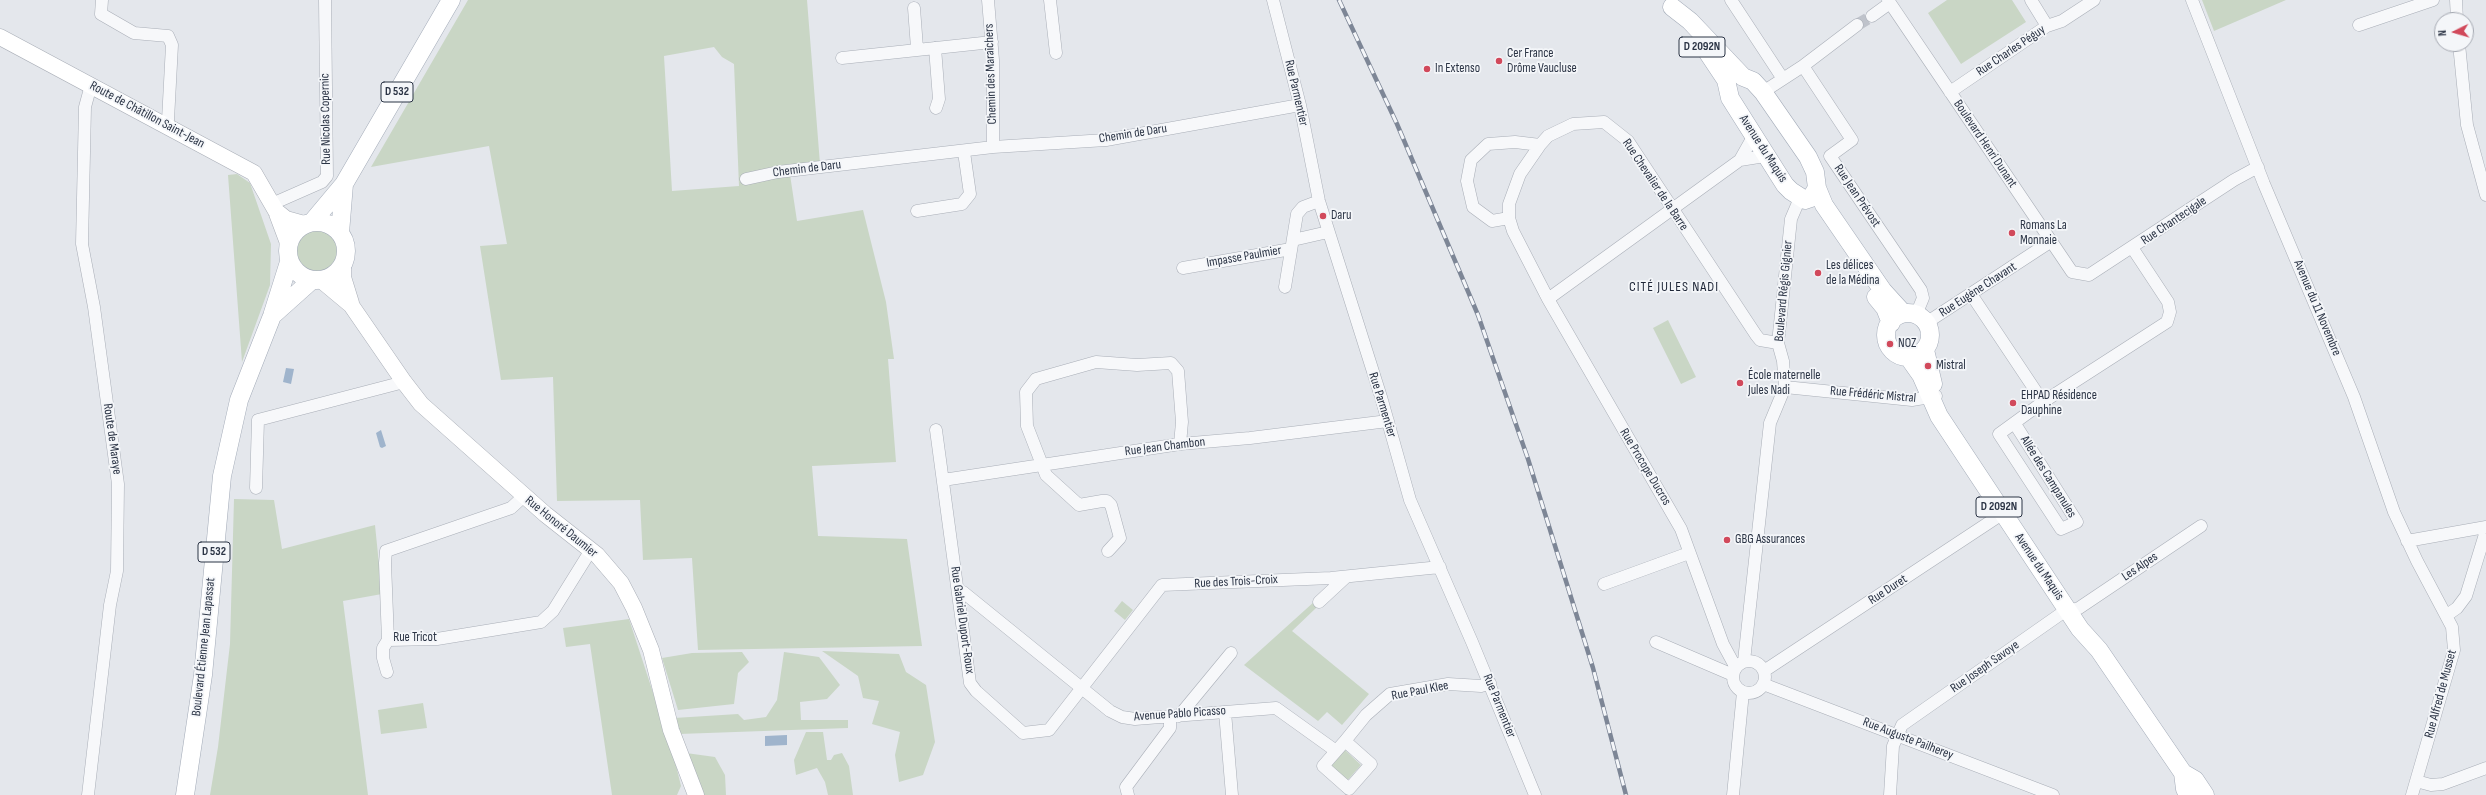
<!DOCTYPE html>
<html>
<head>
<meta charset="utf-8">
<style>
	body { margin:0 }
	#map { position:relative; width:2486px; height:795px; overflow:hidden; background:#e4e7ec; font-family:"Sofia Sans Condensed",sans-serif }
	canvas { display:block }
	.north { position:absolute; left:2434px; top:12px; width:40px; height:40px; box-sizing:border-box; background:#f4f6f9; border:1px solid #a4a8b1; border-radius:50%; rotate:265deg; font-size:11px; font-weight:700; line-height:16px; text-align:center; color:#2b3445 }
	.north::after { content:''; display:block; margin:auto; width:14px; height:18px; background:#d1495b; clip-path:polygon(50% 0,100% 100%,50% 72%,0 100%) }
</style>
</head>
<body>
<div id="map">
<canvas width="2486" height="795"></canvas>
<div class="north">N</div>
</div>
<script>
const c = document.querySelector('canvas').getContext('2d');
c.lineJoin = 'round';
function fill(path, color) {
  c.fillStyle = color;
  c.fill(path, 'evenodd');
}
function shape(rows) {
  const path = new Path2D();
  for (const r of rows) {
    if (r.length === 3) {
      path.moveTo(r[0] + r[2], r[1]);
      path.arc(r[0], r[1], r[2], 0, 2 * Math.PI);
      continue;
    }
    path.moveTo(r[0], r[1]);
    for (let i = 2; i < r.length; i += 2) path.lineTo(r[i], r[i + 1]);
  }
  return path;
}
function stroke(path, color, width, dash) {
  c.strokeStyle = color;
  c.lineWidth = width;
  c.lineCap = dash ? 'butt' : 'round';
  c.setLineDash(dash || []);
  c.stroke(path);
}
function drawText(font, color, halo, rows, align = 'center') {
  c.font = font + ' "Sofia Sans Condensed",sans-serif';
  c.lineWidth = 3.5;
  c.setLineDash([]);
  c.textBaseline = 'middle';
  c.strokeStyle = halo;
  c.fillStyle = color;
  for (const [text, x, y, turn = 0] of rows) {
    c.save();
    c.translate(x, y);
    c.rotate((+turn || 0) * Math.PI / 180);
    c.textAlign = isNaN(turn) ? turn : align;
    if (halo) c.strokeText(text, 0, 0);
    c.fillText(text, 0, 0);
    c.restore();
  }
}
fill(shape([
	[468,0,807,0,820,164,789,168,797,221,863,210,886,302,894,359,888,359,896,462,812,466,818,536,907,539,922,646,698,650,692,558,643,560,640,500,557,501,553,377,501,380,480,246,507,244,489,146,371,167],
	[714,47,722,57,734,64,739,186,672,191,664,56],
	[1947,0,2012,0,2026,22,1961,64,1928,13],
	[2202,0,2286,0,2214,31],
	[237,174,250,183,271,244,270,285,242,362,228,175],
	[318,251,22],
	[1668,320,1696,377,1681,384,1653,328],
	[234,499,274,500,282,549,375,525,382,594,343,601,368,795,210,795,218,747,230,644],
	[1122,601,1133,610,1125,620,1114,611],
	[1315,601,1316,608,1292,631,1369,694,1342,725,1327,712,1318,721,1244,665],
	[629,619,674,757,681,786,677,795,612,795,590,644,566,647,563,628],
	[822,651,899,654,906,672,926,685,935,742,923,775,899,782,895,755,900,732,872,724,879,701,863,698,858,676],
	[742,652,749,662,738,673,734,704,678,710,662,658,692,653],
	[784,652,819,657,840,685,827,699,800,702,801,720,848,720,848,728,679,734,674,718,738,714,744,720,766,717,777,700],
	[423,703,427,728,381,734,378,710],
	[806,732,823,732,827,760,831,760,834,755,842,753,849,766,853,795,828,795,825,782,817,768,796,775,794,760],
	[1345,750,1361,765,1346,782,1330,767],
	[686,753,715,757,725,775,726,795,704,795]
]), '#c9d6c5');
fill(shape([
	[286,368,294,369,291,384,283,382],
	[381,430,386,446,382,448,380,447,376,433],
	[787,735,787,745,765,746,765,736]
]), '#9fb4cc');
stroke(shape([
	[1857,25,1872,16]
]), '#bfc3cb', 12, [12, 6]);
const street = shape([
	[102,0,101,14,134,33,168,36,172,45,168,120,166,124],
	[988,0,993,60,993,147],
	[1050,0,1056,53],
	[1273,0,1300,105,1319,201,1381,397,1410,500,1472,642,1535,795],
	[1731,0,1783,79],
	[1888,0,2072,272,2089,275,2234,180,2258,167],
	[2031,0,2047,26],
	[2192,0,2264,184,2354,397,2394,512,2417,561,2452,627,2454,650,2412,795],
	[2456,0,2457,20],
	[914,8,917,48],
	[1872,16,1890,3],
	[2359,25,2433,0],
	[2459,44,2467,125,2486,195],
	[935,48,939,99,936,108],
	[842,58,992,42],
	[1803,66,1852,140,1830,156,1921,290,1923,298,1916,315],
	[1763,92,1803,66,1857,25],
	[1950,92,2047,26,2062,21,2094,0],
	[1740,160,1765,156],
	[746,179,778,172,993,147,1106,140,1300,105],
	[272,204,322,182,327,176,325,0],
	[917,211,962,204,970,194,964,152],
	[1509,218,1492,221,1473,207,1467,181,1471,160,1488,144,1515,142,1540,145],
	[1293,240,1328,232],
	[1183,268,1291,249],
	[1285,287,1297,214,1303,207,1319,201],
	[1971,294,2043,402],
	[1548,299,1740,160,1753,137],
	[1926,323,2050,242],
	[1785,387,1912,400,1936,396],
	[2015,424,2077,522,2061,529,1999,434,2043,402,2167,322,2170,312,2168,302,2133,249],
	[936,430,970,683,976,691,1023,733,1049,730,1162,585,1331,578,1440,567],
	[943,480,1180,444,1250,438,1388,421],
	[256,488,258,420,404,382],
	[524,496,511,508,386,551,385,563,388,640,437,639,541,622,553,611,591,550],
	[2407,541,2486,527],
	[1108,551,1120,538,1111,505,1107,501,1102,501,1079,505,1046,475,1027,426,1026,392,1036,379,1096,362,1137,365,1171,363,1178,371,1182,422,1180,444],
	[1604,584,1689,553],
	[958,591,963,592,1110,711,1122,717,1135,719,1276,708,1336,751],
	[1319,602,1346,577],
	[2447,615,2457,608,2466,596,2486,531],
	[1656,642,1733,675],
	[1744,661,1770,423,1785,387,1783,361,1778,343,1791,219,1800,198],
	[1749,677,16],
	[1736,668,1723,644,1681,529,1548,299,1513,231,1509,218,1509,204,1520,174,1540,145,1548,136,1573,124,1604,122,1628,141,1756,335,1760,340,1778,343],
	[1764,671,2011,508],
	[387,672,383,658,383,648,388,640],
	[1763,684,2053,795],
	[1225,712,1232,795],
	[1179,716,1231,653],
	[1345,741,1366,715,1390,694,1448,684,1481,686,1490,683],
	[1345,741,1371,764,1349,789,1323,766,1345,741],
	[2416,781,2431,785,2443,784,2486,768],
	[88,795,110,605,117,571,118,484,94,307,82,244,85,107,91,85],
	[1128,795,1126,787,1170,728,1170,716],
	[1733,795,1743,692],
	[1890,795,1893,746,1902,725,2062,613,2079,608,2201,526]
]);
const secondary = shape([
	[0,37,254,173,276,211,288,243],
	[276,211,286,219,304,224],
	[343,265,343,277,351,303],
	[321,280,351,305,404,382,421,404,545,514,597,555,621,583,634,608,651,650,671,730,696,795]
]);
const primary = shape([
	[1672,7,1690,21,1743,77,1753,81,1763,92,1808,157,1815,172,1817,188,1824,205,1883,291,1903,313],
	[1708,53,1726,80,1730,98,1785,185,1791,191,1805,200,1811,198,1817,188],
	[313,221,344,184,451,0],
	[317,251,29],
	[340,233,344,184],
	[1876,297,1885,308,1891,323],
	[1908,335,22],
	[274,314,312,280],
	[1925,350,1933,384],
	[1909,358,1921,375,1939,416,2080,629,2099,650,2183,773,2195,780,2205,795],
	[2183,773,2185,789,2189,795],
	[185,795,203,675,222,476,239,400,272,316,289,262]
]);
stroke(street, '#a9aeb7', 13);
stroke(secondary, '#a9aeb7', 17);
stroke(primary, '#a3abb8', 19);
stroke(street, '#f7f8fa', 12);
stroke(secondary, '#fff', 16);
stroke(primary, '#fff', 18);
const rail = shape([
	[1339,0,1397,124,1478,315,1528,459,1593,668,1626,795]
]);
stroke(rail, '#7d8696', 4.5);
stroke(rail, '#f4f6f9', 3, [9]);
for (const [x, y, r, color] of [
	[1499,61,4,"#d1495b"],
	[1427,69,4,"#d1495b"],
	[1323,216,4,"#d1495b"],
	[2012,233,4,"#d1495b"],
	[1818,273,4,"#d1495b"],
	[1890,344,4,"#d1495b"],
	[1928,366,4,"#d1495b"],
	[1740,383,4,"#d1495b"],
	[2013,403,4,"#d1495b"],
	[1727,540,4,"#d1495b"]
]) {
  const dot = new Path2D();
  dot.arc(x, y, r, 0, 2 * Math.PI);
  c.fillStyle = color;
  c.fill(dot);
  stroke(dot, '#f4f6f9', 1.5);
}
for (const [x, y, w] of [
	[1702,47,46],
	[397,92,32],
	[1999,507,46],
	[214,552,32]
]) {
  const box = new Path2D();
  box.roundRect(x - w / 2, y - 10, w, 20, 3);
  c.fillStyle = '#f4f6f9';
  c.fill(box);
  stroke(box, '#2b3445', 1);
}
drawText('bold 12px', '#2b3445', null, [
	["D 2092N",1702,47],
	["D 532",397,92],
	["D 2092N",1999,507],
	["D 532",214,552]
]);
drawText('13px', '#2b3445', '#f4f6f9', [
	["Rue Charles Péguy",2011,51,-34],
	["Chemin des Maraîchers",991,74,-92],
	["Rue Parmentier",1296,93,77],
	["Route de Châtillon Saint-Jean",147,115,28],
	["Rue Nicolas Copernic",326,119,-91],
	["Chemin de Daru",1133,134,-9],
	["Boulevard Henri Dunant",1985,144,56],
	["Avenue du Maquis",1763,149,57],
	["Chemin de Daru",807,169,-7],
	["Rue Chevalier de la Barre",1655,185,56],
	["Rue Jean Prévost",1857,196,56],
	["Rue Chantecigale",2174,221,-34],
	["Impasse Paulmier",1244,257,-10],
	["Rue Eugène Chavant",1978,290,-33],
	["Boulevard Régis Gignier",1784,291,-85],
	["Avenue du 11 Novembre",2317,308,67],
	["Rue Frédéric Mistral",1873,395,5],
	["Rue Parmentier",1382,405,73],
	["Route de Maraye",112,439,82],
	["Rue Jean Chambon",1165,447,-7],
	["Rue Procope Ducros",1645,467,59],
	["Allée des Campanules",2048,477,58],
	["Rue Honoré Daumier",561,527,39],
	["Avenue du Maquis",2039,567,56],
	["Les Alpes",2140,567,-34],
	["Rue des Trois-Croix",1236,582,-3],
	["Rue Duret",1888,590,-33],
	["Rue Gabriel Duport-Roux",962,620,82],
	["Rue Tricot",415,638],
	["Boulevard Étienne Jean Lapassat",204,647,-84],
	["Rue Joseph Savoye",1985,667,-35],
	["Rue Paul Klee",1420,691,-11],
	["Rue Alfred de Musset",2441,694,-75],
	["Rue Parmentier",1499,706,68],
	["Avenue Pablo Picasso",1180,714,-4],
	["Rue Auguste Pailherey",1908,739,21]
]);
drawText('13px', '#2b3445', '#f4f6f9', [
	["Cer France",1507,54],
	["Drôme Vaucluse",1507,69],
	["In Extenso",1435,69],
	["Daru",1331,216],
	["Romans La",2020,226],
	["Monnaie",2020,241],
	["Les délices",1826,266],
	["de la Médina",1826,281],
	["NOZ",1898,344],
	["Mistral",1936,366],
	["École maternelle",1748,376],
	["Jules Nadi",1748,391],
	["EHPAD Résidence",2021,396],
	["Dauphine",2021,411],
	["GBG Assurances",1735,540]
], 'left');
c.letterSpacing = '1px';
drawText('14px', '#1d2536', '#f4f6f9', [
	["CITÉ JULES NADI",1674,287]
]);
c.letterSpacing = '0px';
</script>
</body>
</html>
